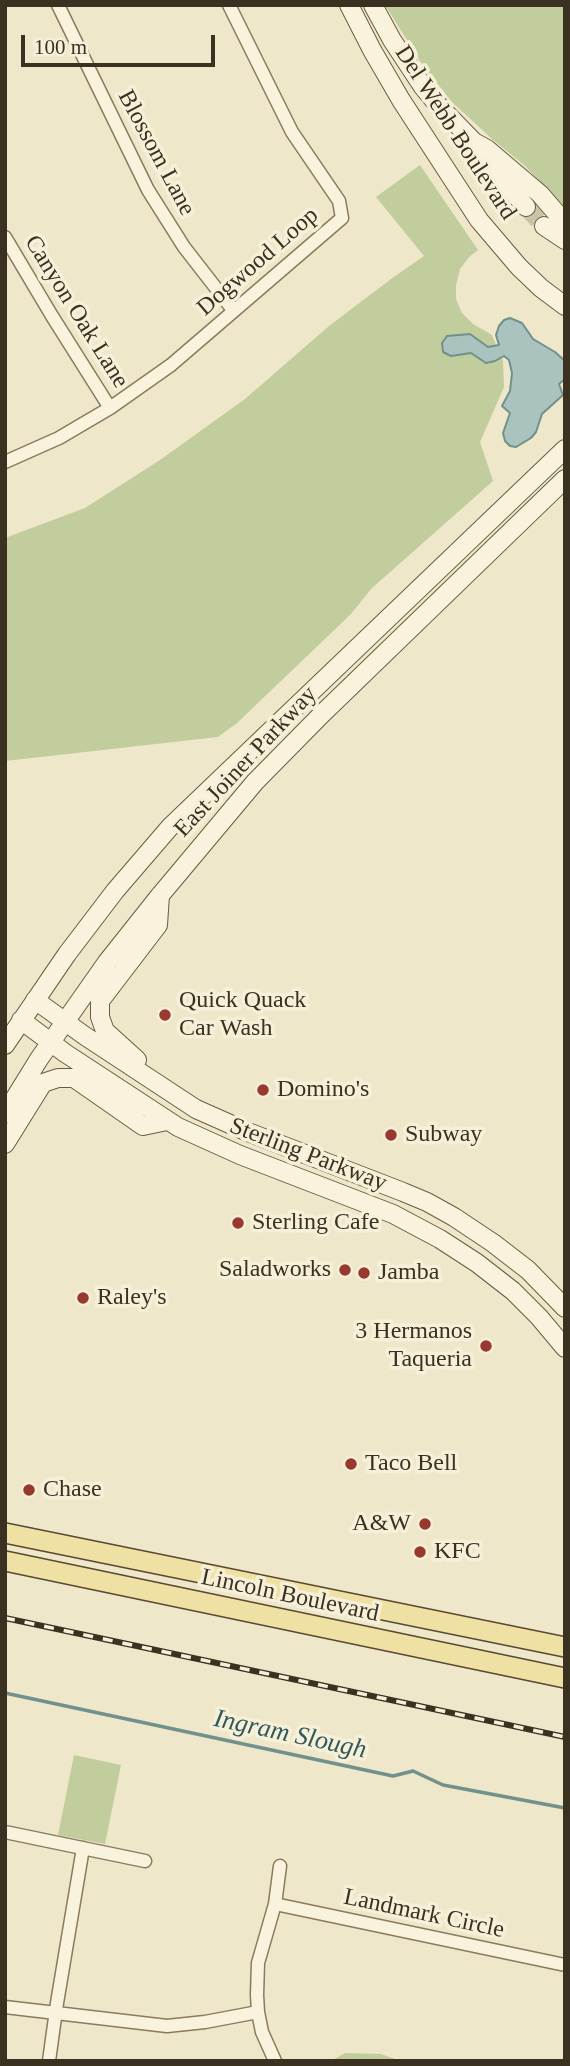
<!DOCTYPE html>
<html>
<head>
<meta charset="utf-8">
<style>
	body { margin:0 }
	#map { position:relative; width:570px; height:2066px; overflow:hidden; background:#eee7c9; font-family:"Times New Roman",serif }
	canvas { display:block }
	.frame { position:absolute; inset:0; border:7px solid #3b3121; pointer-events:none }
	.scale { position:absolute; left:21px; top:35px; width:194px; height:32px; box-sizing:border-box; border:4px solid #3b3121; border-top:0; padding-left:9px; font-size:21px; line-height:24px; white-space:nowrap; color:#3b3121; -webkit-text-stroke:5px #f6f0d9; paint-order:stroke }
</style>
</head>
<body>
<div id="map">
<canvas width="570" height="2066"></canvas>
<div class="frame"></div>
<div class="scale">100 m</div>
</div>
<script>
const c = document.querySelector('canvas').getContext('2d');
c.lineJoin = 'round';
function fill(path, color) {
  c.fillStyle = color;
  c.fill(path, 'evenodd');
}
function shape(rows) {
  const path = new Path2D();
  for (const r of rows) {
    path.moveTo(r[0], r[1]);
    for (let i = 2; i < r.length; i += 2) path.lineTo(r[i], r[i + 1]);
  }
  return path;
}
function stroke(path, color, width, dash) {
  c.strokeStyle = color;
  c.lineWidth = width;
  c.lineCap = dash ? 'butt' : 'round';
  c.setLineDash(dash || []);
  c.stroke(path);
}
function drawText(font, color, halo, rows, align = 'center') {
  c.font = font + ' "Times New Roman",serif';
  c.lineWidth = 7;
  c.setLineDash([]);
  c.textBaseline = 'middle';
  c.strokeStyle = halo;
  c.fillStyle = color;
  for (const [text, x, y, turn = 0] of rows) {
    c.save();
    c.translate(x, y);
    c.rotate((+turn || 0) * Math.PI / 180);
    c.textAlign = isNaN(turn) ? turn : align;
    if (halo) c.strokeText(text, 0, 0);
    c.fillText(text, 0, 0);
    c.restore();
  }
}
fill(shape([
	[385,5,565,5,565,207,524,165,492,139,452,102,422,64],
	[420,165,478,250,469,257,460,269,456,285,456,299,462,313,473,324,492,335,503,361,504,387,480,442,493,481,371,589,351,614,237,723,218,737,5,761,5,538,85,508,160,460,245,399,329,326,391,279,424,256,376,197],
	[74,1755,121,1765,105,1844,58,1835],
	[345,2053,381,2054,395,2059,394,2061,331,2061]
]), '#c2cd9d');
const water = shape([
	[510,318,522,323,533,339,555,352,565,361,565,379,559,384,563,395,542,414,536,432,531,438,516,447,510,446,505,441,503,433,510,413,502,406,510,391,512,373,509,360,504,356,495,361,486,363,471,353,451,356,443,352,442,343,447,336,470,334,488,347,499,345,496,335,499,326,504,320,510,318]
]);
fill(water, '#aac3be');
stroke(water, '#70918c', 2);
stroke(shape([
	[5,1693,393,1776,413,1771,443,1785,565,1808]
]), '#70918c', 3.5);
stroke(shape([
	[526,207,544,226]
]), '#cac3a7', 18, [18, 9]);
const street = shape([
	[58,5,148,190,184,247,233,310],
	[5,237,52,316,110,408],
	[5,462,59,438,110,408,171,365,342,218,339,201,292,132,229,5],
	[5,1832,145,1861],
	[275,1904,280,1866],
	[5,2007,167,2026,205,2022,258,2012],
	[49,2061,57,2003,83,1848],
	[275,2061,262,2032,258,2012,257,1995,258,1963,275,1904,565,1965]
]);
const secondary = shape([
	[349,5,372,50,401,100,479,220,519,267,541,288,565,306],
	[373,5,392,40,423,87,437,104,474,142,487,149,540,194,565,223],
	[480,154,526,207],
	[544,226,565,240],
	[35,1000,85,1036,196,1109,248,1132,403,1192,427,1202,454,1217,493,1243,528,1270,565,1308],
	[21,1020,65,1053,178,1127,240,1155,393,1214,440,1239,477,1263,513,1291,539,1317,565,1348],
	[5,1045,67,954,115,891,170,827,565,449],
	[137,1060,105,1031,100,1017,100,1001,158,925,160,895],
	[5,1114,39,1059,107,962,157,899,255,782,323,713,565,479],
	[5,1144,43,1083,58,1078,74,1078,143,1126,167,1121]
]);
const primary = shape([
	[5,1533,565,1647],
	[5,1561,565,1678]
]);
stroke(street, '#8a7a5e', 15);
stroke(secondary, '#6c5b41', 20);
stroke(primary, '#594832', 22);
stroke(street, '#f9f3dd', 12);
stroke(secondary, '#f9f3dd', 18);
stroke(primary, '#efe0a3', 19);
const rail = shape([
	[5,1618,565,1737]
]);
stroke(rail, '#3b3121', 6);
stroke(rail, '#f6f0d9', 3.5, [10]);
for (const [x, y, r, color] of [
	[165,1015,7,"#98392f"],
	[263,1090,7,"#98392f"],
	[391,1135,7,"#98392f"],
	[238,1223,7,"#98392f"],
	[345,1270,7,"#98392f"],
	[364,1273,7,"#98392f"],
	[83,1298,7,"#98392f"],
	[486,1346,7,"#98392f"],
	[351,1464,7,"#98392f"],
	[29,1490,7,"#98392f"],
	[425,1524,7,"#98392f"],
	[420,1552,7,"#98392f"]
]) {
  const dot = new Path2D();
  dot.arc(x, y, r, 0, 2 * Math.PI);
  c.fillStyle = color;
  c.fill(dot);
  stroke(dot, '#f6f0d9', 2.5);
}
drawText('24px', '#3b3121', '#f6f0d9', [
	["Del Webb Boulevard",455,133,57],
	["Blossom Lane",156,153,62],
	["Dogwood Loop",258,262,-41],
	["Canyon Oak Lane",76,312,58],
	["East Joiner Parkway",246,762,-47],
	["Sterling Parkway",308,1155,21],
	["Lincoln Boulevard",290,1596,12],
	["Landmark Circle",424,1914,12]
]);
drawText('24px', '#3b3121', '#f6f0d9', [
	["Quick Quack",179,1001],
	["Car Wash",179,1029],
	["Domino's",277,1090],
	["Subway",405,1135],
	["Sterling Cafe",252,1223],
	["Saladworks",331,1270,"right"],
	["Jamba",378,1273],
	["Raley's",97,1298],
	["3 Hermanos",472,1332,"right"],
	["Taqueria",472,1360,"right"],
	["Taco Bell",365,1464],
	["Chase",43,1490],
	["A&W",411,1524,"right"],
	["KFC",434,1552]
], 'left');
drawText('italic 26px', '#31595b', '#f6f0d9', [
	["Ingram Slough",290,1735,12]
]);
</script>
</body>
</html>
